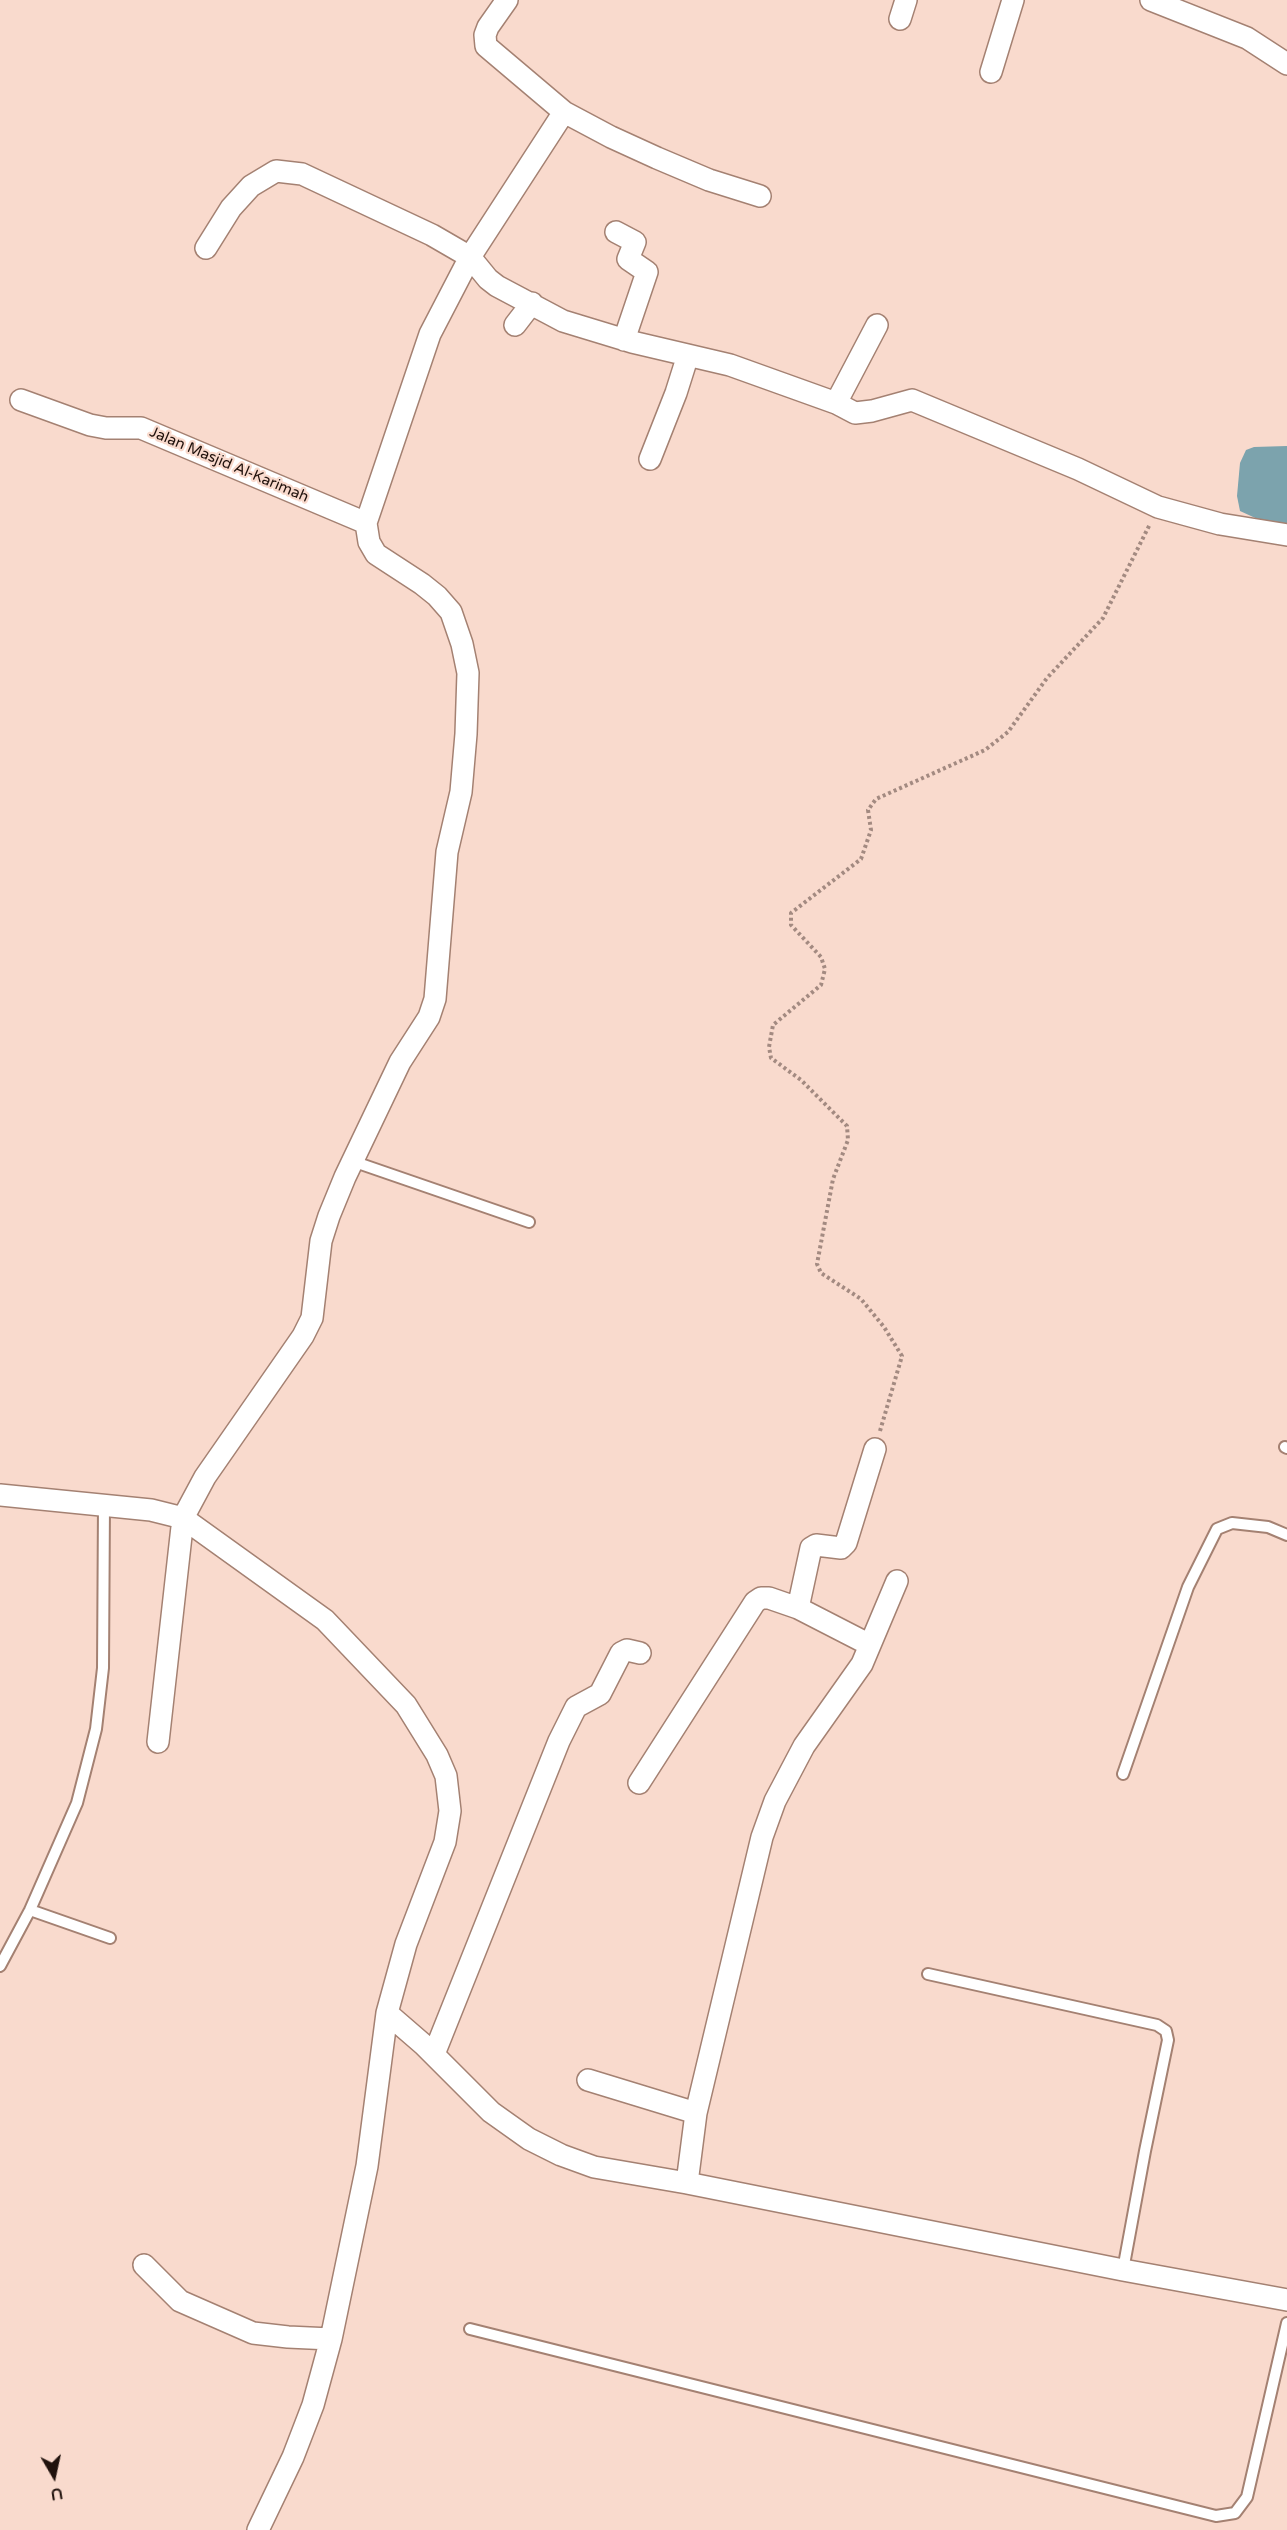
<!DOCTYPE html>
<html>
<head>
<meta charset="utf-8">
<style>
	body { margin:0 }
	#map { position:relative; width:1287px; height:2530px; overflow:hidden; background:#f9dacd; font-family:"Varela Round",sans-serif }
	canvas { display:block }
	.north { position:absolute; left:24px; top:2446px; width:60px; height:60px; -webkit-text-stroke:4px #f9dacd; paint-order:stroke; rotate:171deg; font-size:16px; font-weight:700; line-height:24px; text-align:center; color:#20120d }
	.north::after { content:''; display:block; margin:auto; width:21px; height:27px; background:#20120d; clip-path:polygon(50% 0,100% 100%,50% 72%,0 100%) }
</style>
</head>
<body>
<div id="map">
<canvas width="1287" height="2530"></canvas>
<div class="north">U</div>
</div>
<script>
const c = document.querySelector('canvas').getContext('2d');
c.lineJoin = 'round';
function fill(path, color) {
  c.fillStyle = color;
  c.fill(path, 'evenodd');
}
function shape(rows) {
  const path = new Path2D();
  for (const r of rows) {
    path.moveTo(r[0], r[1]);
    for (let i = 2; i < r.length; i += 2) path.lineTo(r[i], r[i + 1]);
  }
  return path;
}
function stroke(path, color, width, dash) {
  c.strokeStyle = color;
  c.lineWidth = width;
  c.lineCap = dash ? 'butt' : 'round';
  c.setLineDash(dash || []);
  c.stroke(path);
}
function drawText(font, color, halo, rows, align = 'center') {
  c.font = font + ' "Varela Round",sans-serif';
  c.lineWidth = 4.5;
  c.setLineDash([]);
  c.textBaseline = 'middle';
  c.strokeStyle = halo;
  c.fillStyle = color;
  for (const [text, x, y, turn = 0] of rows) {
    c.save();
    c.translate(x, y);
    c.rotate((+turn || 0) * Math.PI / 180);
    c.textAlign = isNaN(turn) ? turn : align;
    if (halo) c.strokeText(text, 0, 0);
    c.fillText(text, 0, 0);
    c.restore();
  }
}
fill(shape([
	[1287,446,1287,525,1264,522,1240,511,1237,496,1240,463,1246,450,1254,447]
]), '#7ca3ad');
const service = shape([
	[352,1161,529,1222],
	[1285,1447,1287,1448],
	[1123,1774,1188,1587,1217,1529,1232,1523,1268,1527,1287,1535],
	[30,1910,110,1938],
	[0,1966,30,1910,77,1803,96,1729,103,1668,104,1504],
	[928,1974,1157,2025,1166,2031,1168,2040,1145,2151,1123,2270],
	[470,2329,1216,2516,1235,2513,1247,2497,1287,2323]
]);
const minor = shape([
	[1151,0,1247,38,1287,64],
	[900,19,906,0],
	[991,72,1013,0],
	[564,112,611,137,657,158,709,180,760,196],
	[616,232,635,242,628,259,647,272,624,340],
	[206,248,231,208,251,186,276,171,302,174,432,235,470,257,488,279,497,286,563,321,632,342,730,365,836,403,855,413,872,411,912,400,1078,469,1158,507,1220,524,1287,535],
	[515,325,532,303],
	[21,400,90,425,106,428,141,428,366,523],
	[836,403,877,325],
	[650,459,676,393,688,355],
	[0,1495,151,1510,183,1518,325,1620,406,1705,437,1755,446,1776,450,1811,445,1842,406,1944,387,2013,424,2045,491,2112,529,2139,561,2155,594,2167,687,2183,1123,2270,1287,2300],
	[798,1608,811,1548,816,1545,841,1548,846,1543,875,1449],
	[158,1742,183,1518,205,1477,303,1336,312,1318,321,1241,329,1216,345,1177,400,1062,429,1017,435,999,447,852,461,792,466,734,468,673,462,644,451,612,437,596,422,584,376,554,369,542,366,523,430,334,470,257,564,112,486,46,485,35,488,27,507,0],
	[639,1783,755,1602,761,1598,769,1598,798,1608,870,1645],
	[434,2054,559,1741,576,1707,600,1694,621,1653,627,1650,640,1653],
	[588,2080,696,2113],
	[687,2183,696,2113,762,1837,775,1801,804,1746,862,1664,897,1581],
	[144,2265,180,2301,253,2333,288,2337,331,2339],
	[258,2530,293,2457,313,2405,331,2339,367,2166,387,2013]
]);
stroke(service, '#a48172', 14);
stroke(minor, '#a48172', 24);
stroke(shape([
	[880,1431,902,1356,884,1327,861,1299,821,1273,817,1264,833,1179,848,1140,847,1126,801,1080,771,1058,769,1047,773,1025,821,985,825,969,821,957,791,925,791,913,861,859,871,830,868,810,876,799,985,750,1008,732,1047,678,1103,618,1150,524]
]), '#a38a81', 4, [3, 3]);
stroke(service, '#fff', 10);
stroke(minor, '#fff', 21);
drawText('15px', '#20120d', '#f9dacd', [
	["Jalan Masjid Al-Karimah",229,465,23]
]);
</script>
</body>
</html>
